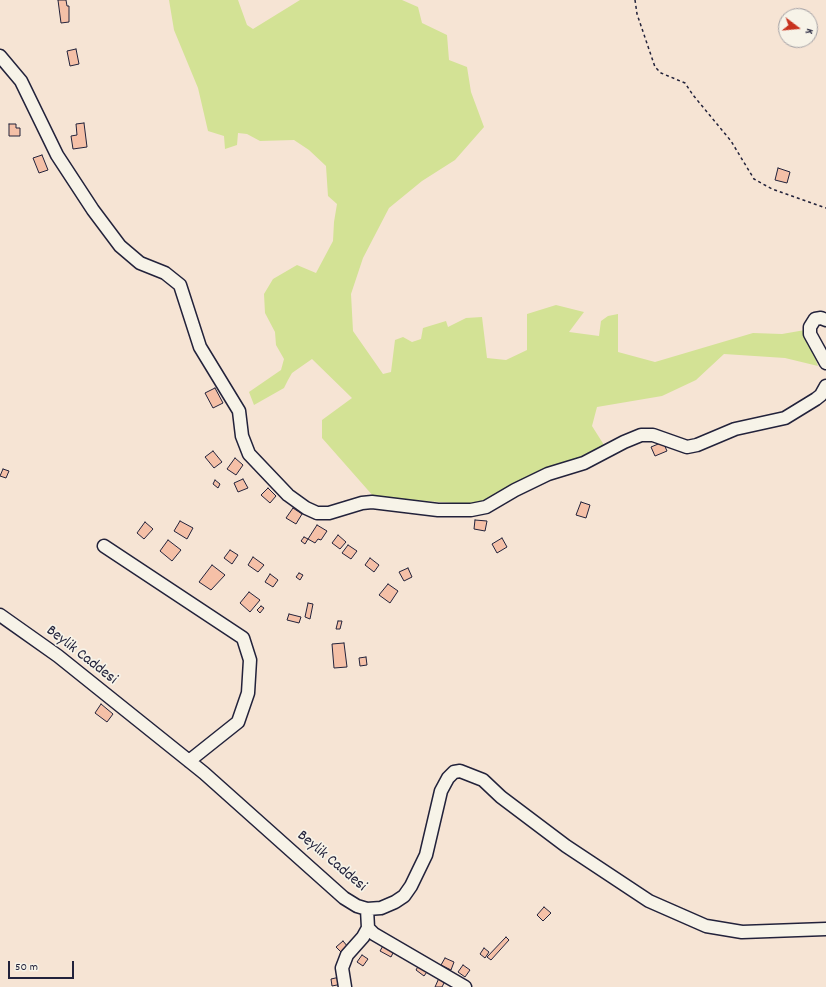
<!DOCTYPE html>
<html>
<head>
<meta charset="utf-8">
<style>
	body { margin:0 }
	#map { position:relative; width:826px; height:987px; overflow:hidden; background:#f6e4d4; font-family:Dekko,sans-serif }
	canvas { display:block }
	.north { position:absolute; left:778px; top:8px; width:40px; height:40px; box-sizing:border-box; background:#f7f3e8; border:1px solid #a29fa3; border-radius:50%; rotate:106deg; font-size:11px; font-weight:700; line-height:16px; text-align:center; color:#22223b }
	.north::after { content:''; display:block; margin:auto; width:14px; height:18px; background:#c8321e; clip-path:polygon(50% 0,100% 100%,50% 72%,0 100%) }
	.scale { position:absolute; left:8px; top:961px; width:66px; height:18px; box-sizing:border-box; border:2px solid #22223b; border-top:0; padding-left:5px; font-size:12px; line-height:14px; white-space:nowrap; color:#22223b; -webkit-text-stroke:3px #f7f3e8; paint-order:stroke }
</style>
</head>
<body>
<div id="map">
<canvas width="826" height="987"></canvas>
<div class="north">K</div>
<div class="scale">50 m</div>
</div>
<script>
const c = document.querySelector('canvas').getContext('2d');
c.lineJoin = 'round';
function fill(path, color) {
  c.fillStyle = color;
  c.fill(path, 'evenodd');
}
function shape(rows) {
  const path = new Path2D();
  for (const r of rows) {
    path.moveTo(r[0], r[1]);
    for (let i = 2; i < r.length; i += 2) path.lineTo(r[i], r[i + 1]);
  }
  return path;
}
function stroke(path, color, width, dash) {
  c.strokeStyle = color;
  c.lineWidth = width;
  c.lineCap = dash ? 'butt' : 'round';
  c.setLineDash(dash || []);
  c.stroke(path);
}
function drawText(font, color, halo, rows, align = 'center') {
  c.font = font + ' Dekko,sans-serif';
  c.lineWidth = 3.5;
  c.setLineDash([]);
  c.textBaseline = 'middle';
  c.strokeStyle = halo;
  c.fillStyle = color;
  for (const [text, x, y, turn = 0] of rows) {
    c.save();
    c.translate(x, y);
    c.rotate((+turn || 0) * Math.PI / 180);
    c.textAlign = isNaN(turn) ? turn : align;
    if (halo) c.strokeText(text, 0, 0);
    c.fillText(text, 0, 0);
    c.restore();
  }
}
fill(shape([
	[169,0,238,0,247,25,253,29,300,0,402,0,418,7,422,23,447,35,449,60,467,67,471,92,484,127,455,160,422,181,389,208,363,258,351,294,353,331,383,374,391,372,395,340,403,337,412,342,421,339,423,328,446,321,448,327,466,318,482,317,487,358,506,360,527,350,527,314,556,305,584,312,569,332,599,336,601,321,608,316,618,314,618,352,655,362,753,333,782,334,805,330,818,366,785,358,724,354,696,380,662,396,597,407,592,426,604,445,480,505,374,497,322,438,322,420,352,398,312,359,292,373,288,380,284,388,254,405,249,392,281,370,284,359,276,345,275,332,265,313,264,294,273,279,297,265,316,273,333,241,334,222,337,204,328,196,326,166,309,150,294,140,260,141,247,134,238,133,237,145,225,149,224,136,208,131,198,88,174,30]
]), '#d3e295');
const building = shape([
	[58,0,66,0,67,6,69,6,69,22,61,23,58,0],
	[76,49,79,64,70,66,67,51,76,49],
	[84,123,87,147,73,149,71,136,77,135,76,124,84,123],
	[9,124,16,124,16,128,20,128,20,136,9,136,9,124],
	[42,155,48,170,39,173,33,158,42,155],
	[778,168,790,172,787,183,775,180,778,168],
	[215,388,223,403,213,408,205,393,215,388],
	[663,442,667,451,655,456,651,447,663,442],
	[213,451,222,462,214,468,205,457,213,451],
	[235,458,243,465,236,475,227,469,235,458],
	[3,469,9,471,6,478,0,476,3,469],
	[243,479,248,488,238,492,234,483,243,479],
	[215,480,220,484,218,488,213,484,215,480],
	[268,488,276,496,270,503,261,495,268,488],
	[581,502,590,505,586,518,576,515,581,502],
	[293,508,302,514,296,524,286,518,293,508],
	[475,520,487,521,485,531,474,529,475,520],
	[180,521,193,528,187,539,174,531,180,521],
	[145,522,153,529,144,539,137,533,145,522],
	[317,525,327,531,321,540,318,539,315,543,308,539,317,525],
	[338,535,346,542,340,549,332,543,338,535],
	[304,537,308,539,305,544,301,541,304,537],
	[502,538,507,547,497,553,492,544,502,538],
	[168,540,181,550,172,561,160,551,168,540],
	[348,545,357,551,351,559,342,553,348,545],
	[230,550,238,555,232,564,224,558,230,550],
	[253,557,264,565,258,572,248,565,253,557],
	[370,558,379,565,374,572,365,565,370,558],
	[212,565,225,575,211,590,199,582,212,565],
	[408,568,412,577,404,581,399,572,408,568],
	[299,573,303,575,300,580,296,577,299,573],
	[270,574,278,580,273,587,265,582,270,574],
	[388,584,398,591,390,603,379,595,388,584],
	[249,592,260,600,250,612,240,603,249,592],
	[308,603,313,604,310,619,305,617,308,603],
	[261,606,264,608,260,613,257,610,261,606],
	[289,614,301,617,299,623,287,620,289,614],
	[338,621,342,621,340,629,336,629,338,621],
	[344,643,347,667,334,668,332,644,344,643],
	[366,657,367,665,360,666,359,658,366,657],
	[101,704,113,714,107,722,95,713,101,704],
	[544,907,551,913,543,921,537,915,544,907],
	[506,937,509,940,491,960,487,957,506,937],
	[343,941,348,947,342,953,336,947,343,941],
	[384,944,394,951,391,957,380,951,384,944],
	[484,948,489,952,485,958,480,954,484,948],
	[362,955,368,959,363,966,357,962,362,955],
	[445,958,454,962,451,970,441,965,445,958],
	[420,963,429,969,424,976,416,970,420,963],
	[463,965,470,970,465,977,458,972,463,965],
	[340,977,342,984,332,986,331,979,340,977],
	[439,978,445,981,442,987,435,987,439,978]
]);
fill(building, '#f5c0a7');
stroke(building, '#22223b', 1);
const minor = shape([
	[0,56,21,81,57,155,93,210,120,246,140,263,165,273,180,285,200,347,239,411,242,436,249,454,288,495,306,508,317,513,329,513,362,503,372,502,438,510,471,510,486,507,515,490,548,474,584,463,624,442,641,435,653,435,687,447,697,445,735,429,785,418,816,399,821,395,826,386],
	[826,320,821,318,815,319,810,327,810,334,826,363],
	[104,546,243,638,250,660,248,693,238,722,189,761],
	[0,615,58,656,204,773,344,898,357,906,367,909,381,908,395,902,404,896,411,886,426,855,441,791,448,778,454,772,460,771,483,780,501,797,566,846,649,901,706,926,742,932,826,929],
	[368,928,374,934,465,987],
	[345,987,342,968,347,955,363,937,368,928,367,909]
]);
stroke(minor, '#22223b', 15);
stroke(shape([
	[635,0,637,14,655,67,661,73,685,83,693,95,731,141,754,179,772,189,826,208]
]), '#22223b', 1.5, [3, 3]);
stroke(minor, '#f7f3e8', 12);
drawText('16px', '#22223b', '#f7f3e8', [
	["Beylik Caddesi",81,656,38],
	["Beylik Caddesi",331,862,40]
]);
</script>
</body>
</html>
